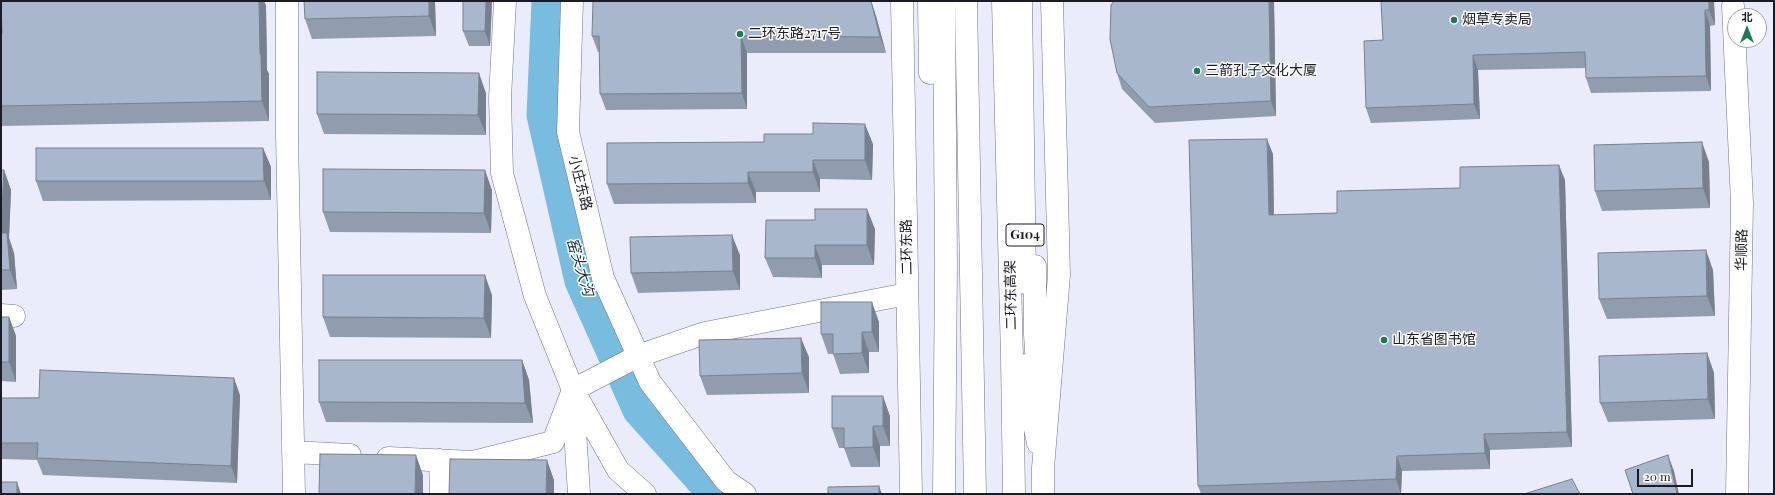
<!DOCTYPE html>
<html>
<head>
<meta charset="utf-8">
<style>
	body { margin:0 }
	#map { position:relative; width:1775px; height:495px; overflow:hidden; background:#ebecfb; font-family:"Playfair Display","Noto Sans SC",serif }
	canvas { display:block }
	.frame { position:absolute; inset:0; border:2px solid #1a1b24; pointer-events:none }
	.north { position:absolute; left:1727px; top:8px; width:40px; height:40px; box-sizing:border-box; background:#fff; border:1px solid #a3a4a7; border-radius:50%; rotate:0deg; font-size:11px; font-weight:700; line-height:16px; text-align:center; color:#1a1b24 }
	.north::after { content:''; display:block; margin:auto; width:14px; height:18px; background:#1b7b52; clip-path:polygon(50% 0,100% 100%,50% 72%,0 100%) }
	.scale { position:absolute; left:1637px; top:469px; width:56px; height:18px; box-sizing:border-box; border:2px solid #1a1b24; border-top:0; padding-left:5px; font-size:12px; line-height:14px; white-space:nowrap; color:#1a1b24; -webkit-text-stroke:3px #fff; paint-order:stroke }
</style>
</head>
<body>
<div id="map">
<canvas width="1775" height="495"></canvas>
<div class="frame"></div>
<div class="north">北</div>
<div class="scale">20 m</div>
</div>
<script>
const c = document.querySelector('canvas').getContext('2d');
c.lineJoin = 'round';
function shape(rows) {
  const path = new Path2D();
  for (const r of rows) {
    path.moveTo(r[0], r[1]);
    for (let i = 2; i < r.length; i += 2) path.lineTo(r[i], r[i + 1]);
  }
  return path;
}
function stroke(path, color, width, dash) {
  c.strokeStyle = color;
  c.lineWidth = width;
  c.lineCap = dash ? 'butt' : 'round';
  c.setLineDash(dash || []);
  c.stroke(path);
}
function fill(path, color) {
  c.fillStyle = color;
  c.fill(path, 'evenodd');
}
function drawText(font, color, halo, rows, align = 'center') {
  c.font = font + ' "Playfair Display","Noto Sans SC",serif';
  c.lineWidth = 3;
  c.setLineDash([]);
  c.textBaseline = 'middle';
  c.strokeStyle = halo;
  c.fillStyle = color;
  for (const [text, x, y, turn = 0] of rows) {
    c.save();
    c.translate(x, y);
    c.rotate((+turn || 0) * Math.PI / 180);
    c.textAlign = isNaN(turn) ? turn : align;
    if (halo) c.strokeText(text, 0, 0);
    c.fillText(text, 0, 0);
    c.restore();
  }
}
stroke(shape([
	[548,1,543,115,581,281,639,410,711,490,718,494]
]), '#78bce0', 33);
const minor = shape([
	[287,1,287,134,294,494],
	[505,1,500,98,502,173,535,296,573,390,618,470,645,494],
	[572,1,568,132,603,278,650,382,726,481,745,494],
	[1733,6,1742,203,1737,494],
	[1,315,14,316],
	[573,399,579,494],
	[293,452,350,455],
	[388,458,473,462,553,442,573,390,638,356,705,333,907,294],
	[440,460,441,494]
]);
const highway = shape([
	[902,1,911,494],
	[929,1,930,73],
	[944,1,946,266,944,494],
	[966,1,975,494],
	[1003,1,1012,358,1014,494],
	[1021,1,1025,283],
	[1035,266,1035,334,1038,383],
	[1026,365,1026,385,1038,443],
	[1043,494,1043,468,1059,275,1052,1]
]);
stroke(minor, '#707288', 23);
stroke(highway, '#707288', 23);
stroke(minor, '#fff', 22);
stroke(highway, '#fff', 22);
fill(shape([
	[1,1,264,1,266,6,267,70,269,74,269,121,1,126,1,33,2,33],
	[435,1,436,36,312,39,305,19],
	[463,1,492,1,490,46,469,46,463,31],
	[871,1,876,16,886,53,747,53,747,109,606,110,600,94,599,52,598,52,592,36],
	[1114,1,1274,1,1276,116,1155,123,1122,89,1117,73],
	[1381,1,1714,1,1715,25,1710,26,1711,91,1591,93,1586,78,1586,68,1478,70,1480,119,1371,123,1366,108,1383,40],
	[486,93,486,135,324,134,317,114],
	[873,144,872,180,820,179,820,192,756,192,756,203,614,204,607,184],
	[263,148,271,167,271,200,43,201,36,181],
	[1273,154,1274,215,1337,213,1460,188,1565,180,1572,447,1490,450,1490,469,1402,471,1401,494,1201,494,1198,486],
	[1709,162,1710,208,1602,211,1595,191],
	[1,170,4,170,11,190,9,238,14,253,17,289,1,290],
	[492,190,491,233,330,232,323,212],
	[875,229,874,265,822,265,822,278,773,277,765,258],
	[740,255,740,290,638,293,631,273],
	[1713,270,1715,316,1607,319,1599,299],
	[492,295,491,338,330,337,323,317],
	[1,317,9,317,16,336,16,382,1,381],
	[879,322,879,352,869,352,869,373,840,374,833,354,828,354,821,334],
	[1707,353,1714,373,1715,419,1608,422,1600,403],
	[809,357,809,393,707,395,700,376],
	[522,360,529,380,533,423,326,422,319,402],
	[240,395,237,483,43,475,37,460,1,459,1,398],
	[890,416,890,446,880,446,880,467,851,467,844,448,839,448,832,428]
]), '#919daf');
fill(shape([
	[259,1,264,1,266,6,267,70,269,74,269,121,262,101,260,54],
	[429,1,435,1,436,36,429,16],
	[486,1,492,1,490,46,485,31],
	[871,1,876,16,886,53,880,37],
	[1269,1,1274,1,1276,116,1271,101],
	[1709,1,1714,1,1715,25,1709,10],
	[1705,10,1710,26,1711,91,1706,76],
	[741,36,747,53,747,109,742,93],
	[1473,55,1478,70,1480,119,1474,104],
	[479,73,486,93,486,135,478,115],
	[865,124,873,144,872,180,865,160],
	[1267,139,1273,154,1274,230,1269,215],
	[1702,142,1709,162,1710,208,1703,188],
	[263,148,271,167,271,200,264,181],
	[813,160,820,179,820,192,813,172],
	[1559,165,1565,180,1572,447,1567,432],
	[4,170,11,190,9,238,14,253,17,289,10,270,1,234],
	[485,170,492,190,491,233,484,213],
	[748,172,756,192,756,203,748,183],
	[867,209,875,229,874,265,867,245],
	[732,235,740,255,740,290,733,271],
	[815,245,822,265,822,278,815,258],
	[1706,250,1713,270,1715,316,1707,296],
	[485,275,492,295,491,338,484,318],
	[872,302,879,322,879,352,872,332],
	[9,317,16,336,16,382,9,362],
	[862,332,869,352,869,373,862,353],
	[801,338,809,357,809,393,802,373],
	[1707,353,1714,373,1715,419,1708,399],
	[522,360,529,380,533,423,525,403],
	[234,378,240,395,237,483,231,466],
	[883,396,890,416,890,446,883,426],
	[873,426,880,446,880,467,873,447],
	[1484,434,1490,450,1490,469,1485,453],
	[416,455,423,475,423,494,415,494],
	[1668,455,1674,471,1679,494,1677,494],
	[1397,456,1402,471,1401,494,1396,479],
	[547,460,554,480,554,494,546,494],
	[17,482,21,494,17,494],
	[879,486,882,494,879,494]
]), '#76808f');
const building = shape([
	[1,1,259,1,260,54,261,54,262,101,1,106,1,33,2,33,1,1],
	[304,1,429,1,429,16,305,19,304,1],
	[463,1,486,1,485,31,463,31,463,1],
	[593,1,871,1,880,37,741,36,742,93,600,94,599,36,592,36,593,1],
	[1114,1,1269,1,1271,101,1149,107,1117,73,1110,39,1111,5,1114,1],
	[1381,1,1709,1,1709,10,1705,10,1706,76,1586,78,1585,52,1473,55,1474,104,1366,108,1364,41,1383,40,1381,1],
	[317,72,479,73,478,115,317,114,317,72],
	[813,123,865,124,865,160,813,160,813,172,748,172,748,183,607,184,607,143,764,142,764,134,813,134,813,123],
	[1267,139,1269,215,1337,213,1337,191,1460,188,1460,167,1559,165,1567,432,1484,434,1485,453,1397,456,1396,479,1198,486,1189,140,1267,139],
	[1702,142,1703,188,1595,191,1594,145,1702,142],
	[36,148,263,148,264,181,36,181,36,148],
	[323,169,485,170,484,213,323,212,323,169],
	[1,170,4,170,1,226,1,170],
	[815,209,867,209,867,245,815,245,815,258,765,258,766,220,815,220,815,209],
	[1,233,7,233,10,270,1,270,1,233],
	[732,235,733,271,631,273,630,237,732,235],
	[1706,250,1707,296,1599,299,1598,253,1706,250],
	[323,275,485,275,484,318,323,317,323,275],
	[821,302,872,302,872,332,862,332,862,353,833,354,833,334,821,334,821,302],
	[1,317,9,317,9,362,1,362,1,317],
	[801,338,802,373,700,376,699,340,801,338],
	[1707,353,1708,399,1600,403,1599,356,1707,353],
	[319,360,522,360,525,403,319,402,319,360],
	[40,370,234,378,231,466,37,458,38,443,1,443,1,398,39,398,40,370],
	[832,396,883,396,883,426,873,426,873,447,844,448,844,428,832,428,832,396],
	[320,454,416,455,415,494,319,494,320,454],
	[1668,455,1677,494,1633,494,1625,470,1668,455],
	[450,459,547,460,546,494,449,494,450,459],
	[1572,479,1580,494,1524,494,1572,479],
	[1,482,17,482,17,494,1,494,1,482],
	[879,486,879,494,828,494,828,487,879,486]
]);
fill(building, '#a9b7cc');
stroke(building, '#76808f', 1);
for (const [x, y, r, color] of [
	[1454,20,4,"#1b7b52"],
	[740,34,4,"#1b7b52"],
	[1197,71,4,"#1b7b52"],
	[1384,340,4,"#1b7b52"]
]) {
  const dot = new Path2D();
  dot.arc(x, y, r, 0, 2 * Math.PI);
  c.fillStyle = color;
  c.fill(dot);
  stroke(dot, '#fff', 1.5);
}
for (const [x, y, w] of [
	[1025,235,38]
]) {
  const box = new Path2D();
  box.roundRect(x - w / 2, y - 11, w, 22, 3);
  c.fillStyle = '#fff';
  c.fill(box);
  stroke(box, '#1a1b24', 1);
}
drawText('bold 13px', '#1a1b24', null, [
	["G104",1025,235]
]);
drawText('14px', '#1a1b24', '#fff', [
	["烟草专卖局",1462,20],
	["二环东路2717号",748,34],
	["三箭孔子文化大厦",1205,71],
	["山东省图书馆",1392,340]
], 'left');
drawText('14px', '#1a1b24', '#fff', [
	["小庄东路",580,183,76],
	["二环东路",907,247,-91],
	["华顺路",1742,250,-89],
	["二环东高架",1011,295,-91]
]);
drawText('italic 15px', '#0f2f3e', '#fff', [
	["窑头大沟",580,267,73]
]);
</script>
</body>
</html>
